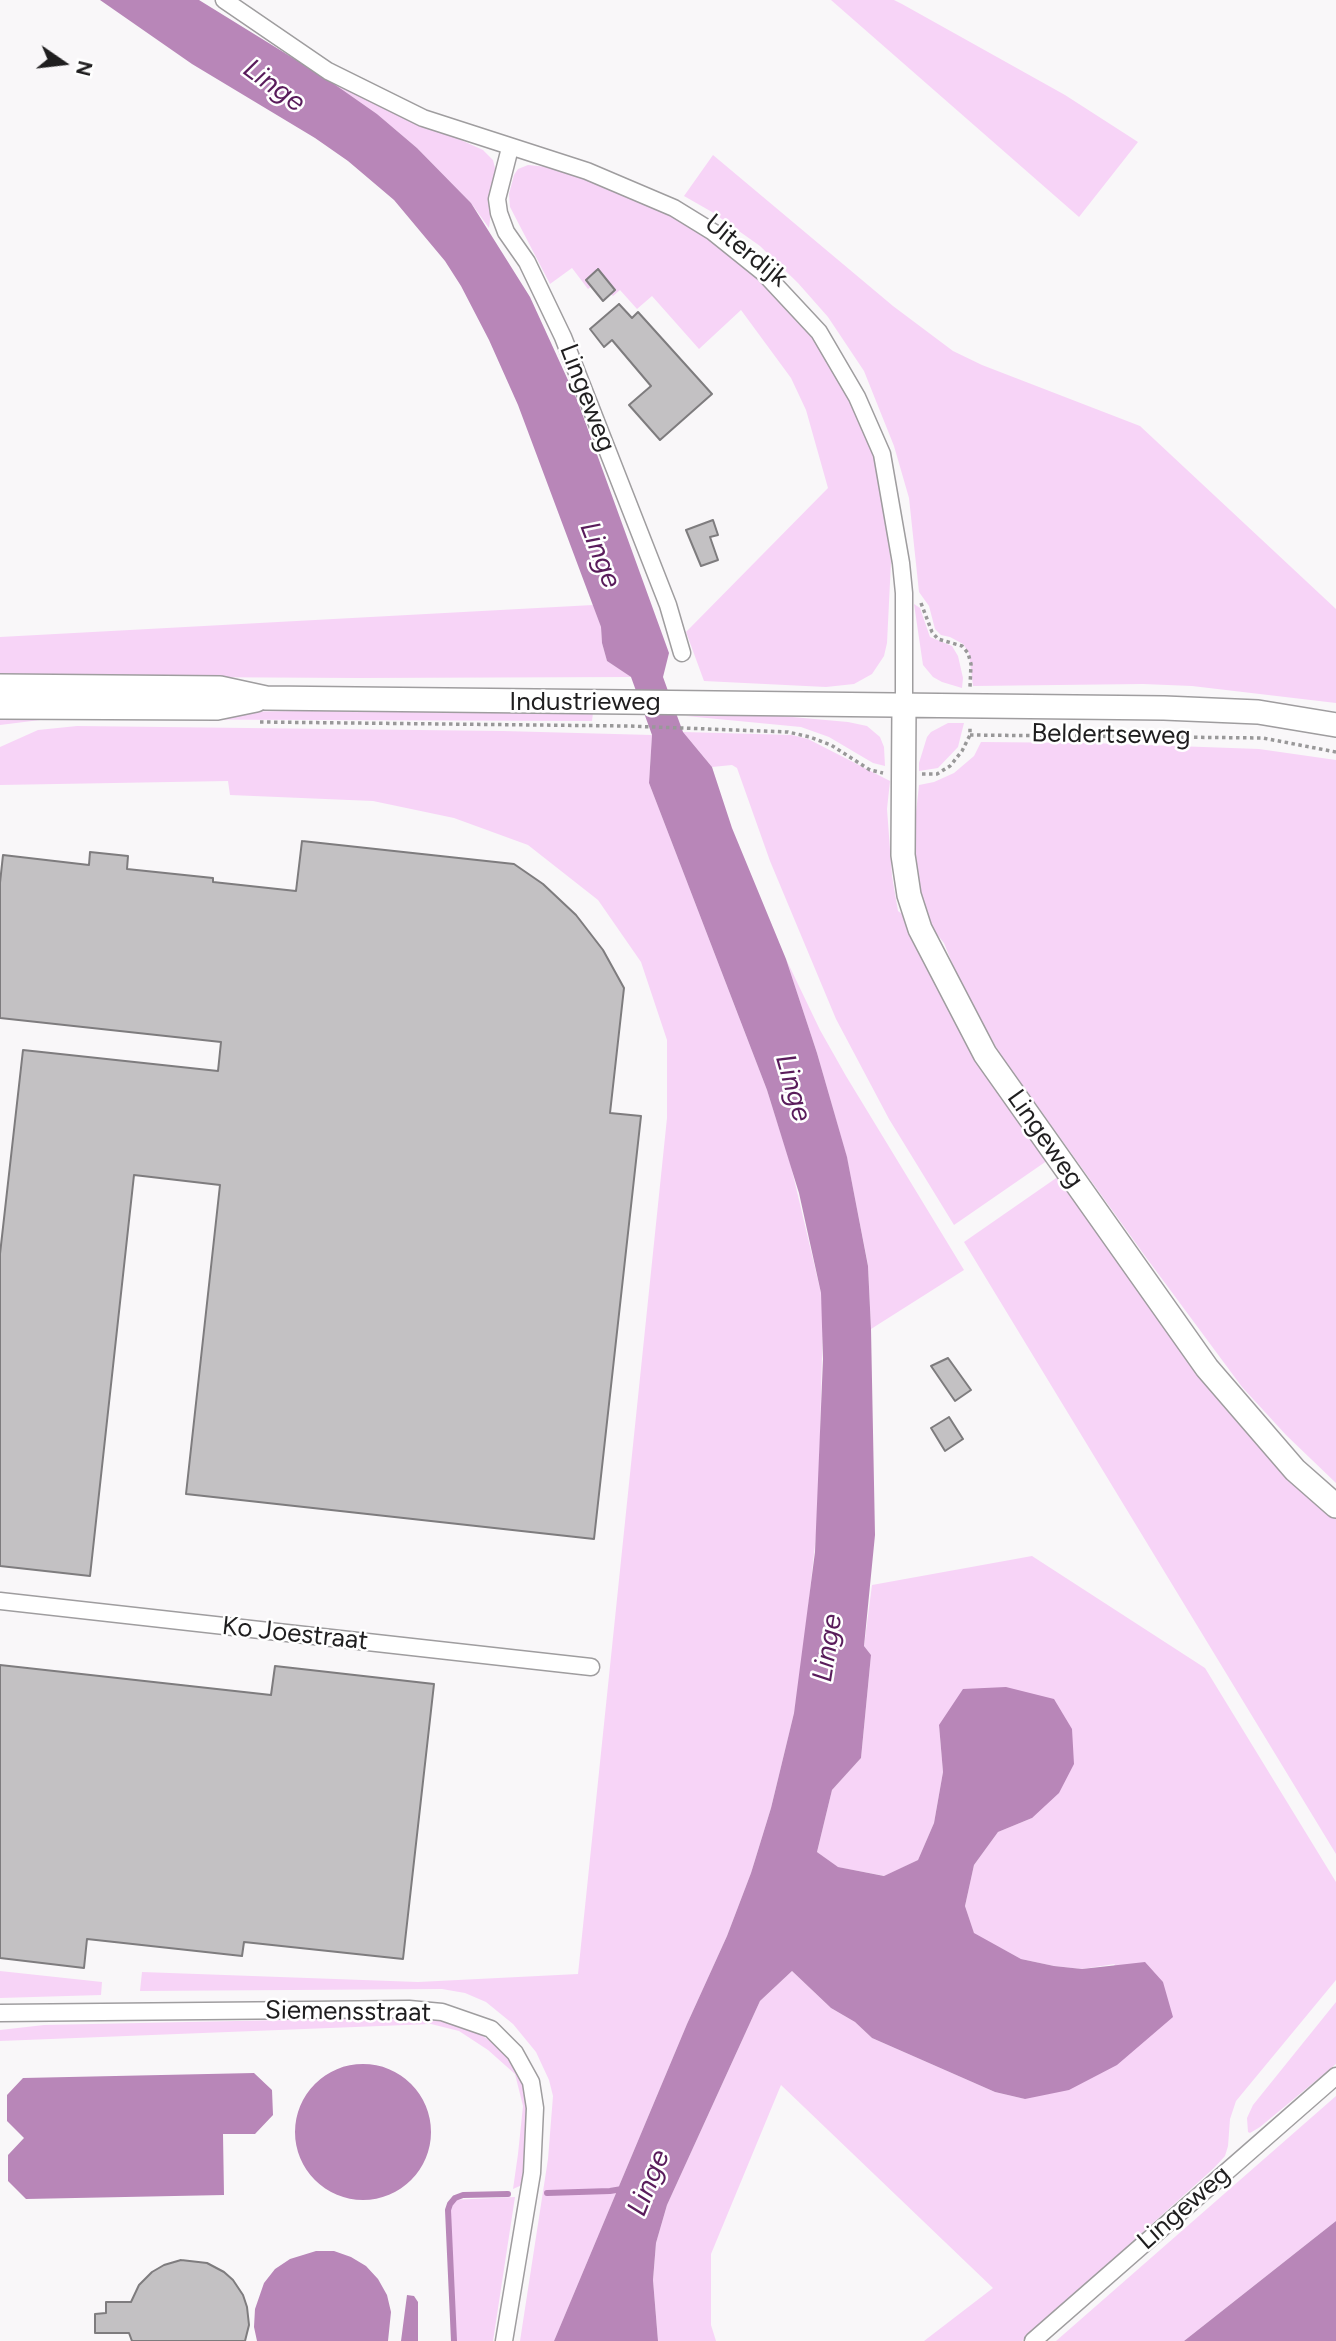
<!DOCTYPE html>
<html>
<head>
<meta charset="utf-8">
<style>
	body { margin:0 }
	#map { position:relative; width:1336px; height:2341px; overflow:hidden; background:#f9f7f9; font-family:Figtree,sans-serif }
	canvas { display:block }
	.north { position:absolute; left:28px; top:28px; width:70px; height:70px; -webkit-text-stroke:5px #fff; paint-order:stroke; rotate:104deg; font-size:19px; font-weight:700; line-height:28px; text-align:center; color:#1f1e1f }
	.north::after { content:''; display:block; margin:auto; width:24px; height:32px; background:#1f1e1f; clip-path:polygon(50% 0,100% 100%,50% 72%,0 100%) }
</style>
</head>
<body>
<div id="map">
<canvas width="1336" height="2341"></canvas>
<div class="north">N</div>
</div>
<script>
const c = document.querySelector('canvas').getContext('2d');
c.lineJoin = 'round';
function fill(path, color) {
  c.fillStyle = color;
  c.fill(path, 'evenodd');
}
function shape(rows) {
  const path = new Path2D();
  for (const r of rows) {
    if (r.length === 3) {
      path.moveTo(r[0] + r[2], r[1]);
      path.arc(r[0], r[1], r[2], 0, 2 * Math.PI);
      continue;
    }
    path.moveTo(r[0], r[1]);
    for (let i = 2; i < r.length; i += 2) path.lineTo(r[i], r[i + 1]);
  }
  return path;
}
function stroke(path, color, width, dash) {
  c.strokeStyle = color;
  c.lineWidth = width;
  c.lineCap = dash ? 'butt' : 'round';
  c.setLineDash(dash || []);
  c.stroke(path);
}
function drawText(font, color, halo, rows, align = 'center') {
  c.font = font + ' Figtree,sans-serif';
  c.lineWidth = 5;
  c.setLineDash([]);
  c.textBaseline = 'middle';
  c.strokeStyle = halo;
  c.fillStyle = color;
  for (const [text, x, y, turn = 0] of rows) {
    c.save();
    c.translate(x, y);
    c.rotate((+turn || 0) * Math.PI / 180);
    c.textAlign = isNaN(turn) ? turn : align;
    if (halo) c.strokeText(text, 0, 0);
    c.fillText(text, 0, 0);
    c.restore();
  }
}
fill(shape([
	[831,0,894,0,902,4,1065,95,1138,142,1079,217],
	[327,79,483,150,493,160,496,172,489,228,471,203,417,148,377,114],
	[713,155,893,306,953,351,982,365,1140,426,1336,609,1336,703,1192,686,1143,684,973,686,969,653,963,644,950,637,941,635,935,629,929,606,919,592,909,498,894,446,864,371,828,317,798,283,760,246,712,212,684,196],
	[528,165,548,167,571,173,686,219,726,246,797,313,829,358,877,460,891,562,887,643,884,656,872,674,854,684,826,687,704,681,686,632,828,488,806,410,791,378,741,310,699,349,652,296,637,309,620,290,613,296,598,282,588,289,572,268,550,284,510,207,509,194,514,175,518,169],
	[914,604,920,608,930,637,952,646,958,656,963,678,962,688,942,682,933,677,923,665],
	[593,605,601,627,602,643,607,661,631,677,358,678,0,676,0,637],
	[369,710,552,710,593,713,592,721,48,719,0,725,0,715],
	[686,716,781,716,848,722,867,726,880,737,884,747,885,766,873,763,829,737,801,727],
	[948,723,964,723,958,747,938,768,919,771,919,763,927,737,931,732],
	[77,726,503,731,652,735,649,783,767,1090,791,1166,821,1293,823,1315,818,1517,802,1665,794,1713,771,1808,751,1873,727,1936,687,2024,554,2341,520,2341,548,2159,553,2096,549,2080,536,2052,513,2024,486,2002,465,1993,442,1989,140,1991,142,1972,418,1982,578,1974,667,1118,667,1040,641,962,598,900,528,845,454,818,373,801,230,795,228,781,0,785,0,747,38,730],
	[683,732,792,735,808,739,890,781,887,809,892,876,898,911,914,922,1051,1158,954,1225,889,1119,836,1019,770,861,737,768,732,765,712,767],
	[981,742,1092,743,1259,749,1336,760,1336,1483,1286,1435,1242,1387,1145,1256,1000,1054,960,983,944,943,925,920,919,901,913,841,919,785,934,782,954,773,974,756],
	[786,959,820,1030,846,1076,964,1270,871,1329,868,1265,847,1158,817,1053],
	[1062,1174,1336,1513,1336,1854,964,1242],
	[1032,1556,1205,1668,1336,1882,1336,1980,1236,2101,1230,2119,1228,2146,1225,2156,1214,2168,1022,2341,924,2341,993,2288,781,2085,711,2254,711,2325,716,2341,658,2341,653,2280,656,2243,667,2205,760,2001,792,1971,831,2008,855,2022,872,2038,995,2092,1025,2099,1115,1964,1082,1969,1054,1966,1021,1959,974,1934,965,1906,974,1865,998,1832,1032,1818,939,1725,943,1772,934,1823,918,1860,885,1876,837,1867,817,1852,832,1790,861,1758,871,1655,864,1646,872,1585],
	[0,1971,102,1982,101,1995,0,1998],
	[1336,2002,1336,2064,1260,2127,1250,2133,1248,2132,1247,2118,1253,2105],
	[429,2017,471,2028,508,2053,520,2072,527,2097,529,2164,522,2185,513,2189,518,2154,523,2106,515,2074,488,2050,459,2031,431,2024,0,2041,0,2030,44,2025],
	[1336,2096,1336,2221,1184,2341,1056,2341],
	[515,2197,493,2341,456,2341,450,2200]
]), '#f7d4f7');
fill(shape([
	[100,0,199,0,327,79,377,114,417,148,471,203,530,297,578,402,669,653,663,677,676,713,683,732,712,767,732,828,786,959,817,1053,847,1157,868,1266,871,1329,875,1535,864,1646,871,1655,861,1758,832,1790,817,1852,838,1867,884,1876,918,1860,934,1823,943,1772,939,1725,963,1689,1006,1687,1054,1699,1072,1729,1074,1764,1059,1793,1032,1818,998,1832,974,1865,965,1906,974,1933,1021,1959,1054,1966,1082,1969,1145,1962,1163,1982,1173,2017,1117,2065,1069,2090,1025,2099,995,2092,872,2038,855,2022,831,2008,792,1971,760,2001,667,2205,656,2243,653,2280,658,2341,554,2341,687,2024,727,1936,751,1873,771,1808,794,1713,815,1552,823,1359,821,1293,799,1193,767,1090,649,783,652,735,631,677,607,661,602,643,601,627,518,405,489,340,461,286,445,261,394,200,348,161,315,138,192,64],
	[363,2132,68],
	[254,2073,272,2090,273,2115,255,2134,223,2134,224,2195,26,2199,8,2181,8,2155,24,2138,7,2121,7,2095,23,2078],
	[1336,2221,1336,2341,1184,2341],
	[316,2251,334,2251,351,2257,366,2266,378,2279,387,2295,391,2312,388,2341,257,2341,254,2327,255,2309,264,2283,275,2269,290,2259],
	[407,2295,414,2296,418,2302,418,2341,401,2341]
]), '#b886b8');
stroke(shape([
	[547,2193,610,2191,622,2189],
	[454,2341,448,2210,450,2204,455,2198,463,2195,508,2194]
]), '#b886b8', 6);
const building = shape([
	[598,269,615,290,603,301,586,280,598,269],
	[619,304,632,318,638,312,712,394,660,440,629,405,651,386,612,340,604,347,590,329,619,304],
	[713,520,718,535,710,537,718,560,701,566,686,530,713,520],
	[302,841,514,864,543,884,576,915,603,950,624,988,610,1113,641,1116,594,1539,186,1494,220,1185,134,1175,90,1576,0,1566,0,1254,23,1050,218,1071,221,1042,0,1018,0,883,3,855,89,865,90,852,128,856,127,869,213,878,213,882,296,891,302,841],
	[948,1358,971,1390,955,1401,931,1366,948,1358],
	[949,1417,963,1439,945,1451,931,1428,949,1417],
	[0,1665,271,1695,275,1666,434,1684,403,1959,244,1942,242,1956,87,1939,84,1968,0,1958,0,1665],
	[181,2260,207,2263,224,2272,233,2280,243,2295,247,2307,249,2325,245,2341,132,2341,129,2333,95,2333,95,2314,106,2313,106,2302,131,2302,139,2285,152,2272,164,2265,181,2260]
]);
fill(building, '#c3c1c3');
stroke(building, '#7e7c7e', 2);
const street = shape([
	[224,0,328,71,423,118,587,171,674,208,713,232,764,273,819,332,857,397,882,454,901,563,904,593,904,706],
	[510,148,497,199,499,213,506,232,527,262,563,337,668,605,682,653],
	[0,1601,591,1667],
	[0,2013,409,2009,442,2012,491,2029,515,2053,531,2082,535,2108,532,2173,504,2341],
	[1033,2341,1336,2076]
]);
const secondary = shape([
	[0,686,220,688,266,698,1164,708,1258,712,1336,725],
	[904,706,903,855,909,895,920,929,985,1054,1207,1368,1295,1470,1336,1506],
	[0,707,217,708,256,700]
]);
stroke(street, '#9f9d9f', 19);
stroke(secondary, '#9f9d9f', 26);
stroke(shape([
	[921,603,932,632,938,639,962,646,968,653,971,664,970,687],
	[260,722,628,726,788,732,810,737,831,745,870,770,883,773],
	[970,735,1263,738,1336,752],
	[922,774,937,774,950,766,962,751,970,735,970,726]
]), '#999899', 3.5, [3.5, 3.5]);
stroke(street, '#fff', 16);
stroke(secondary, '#fff', 23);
drawText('26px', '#1f1e1f', '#fff', [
	["Uiterdijk",746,251,39],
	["Lingeweg",587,398,69],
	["Industrieweg",585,702],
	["Beldertseweg",1111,735,1],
	["Lingeweg",1045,1139,55],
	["Ko Joestraat",295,1634,6],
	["Siemensstraat",348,2012,1],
	["Lingeweg",1184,2208,-41]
]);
drawText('italic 28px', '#591c5b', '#fff', [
	["Linge",274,86,36],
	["Linge",600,555,69],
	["Linge",793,1088,74],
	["Linge",828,1648,-81],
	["Linge",649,2183,-68]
]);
</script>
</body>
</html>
